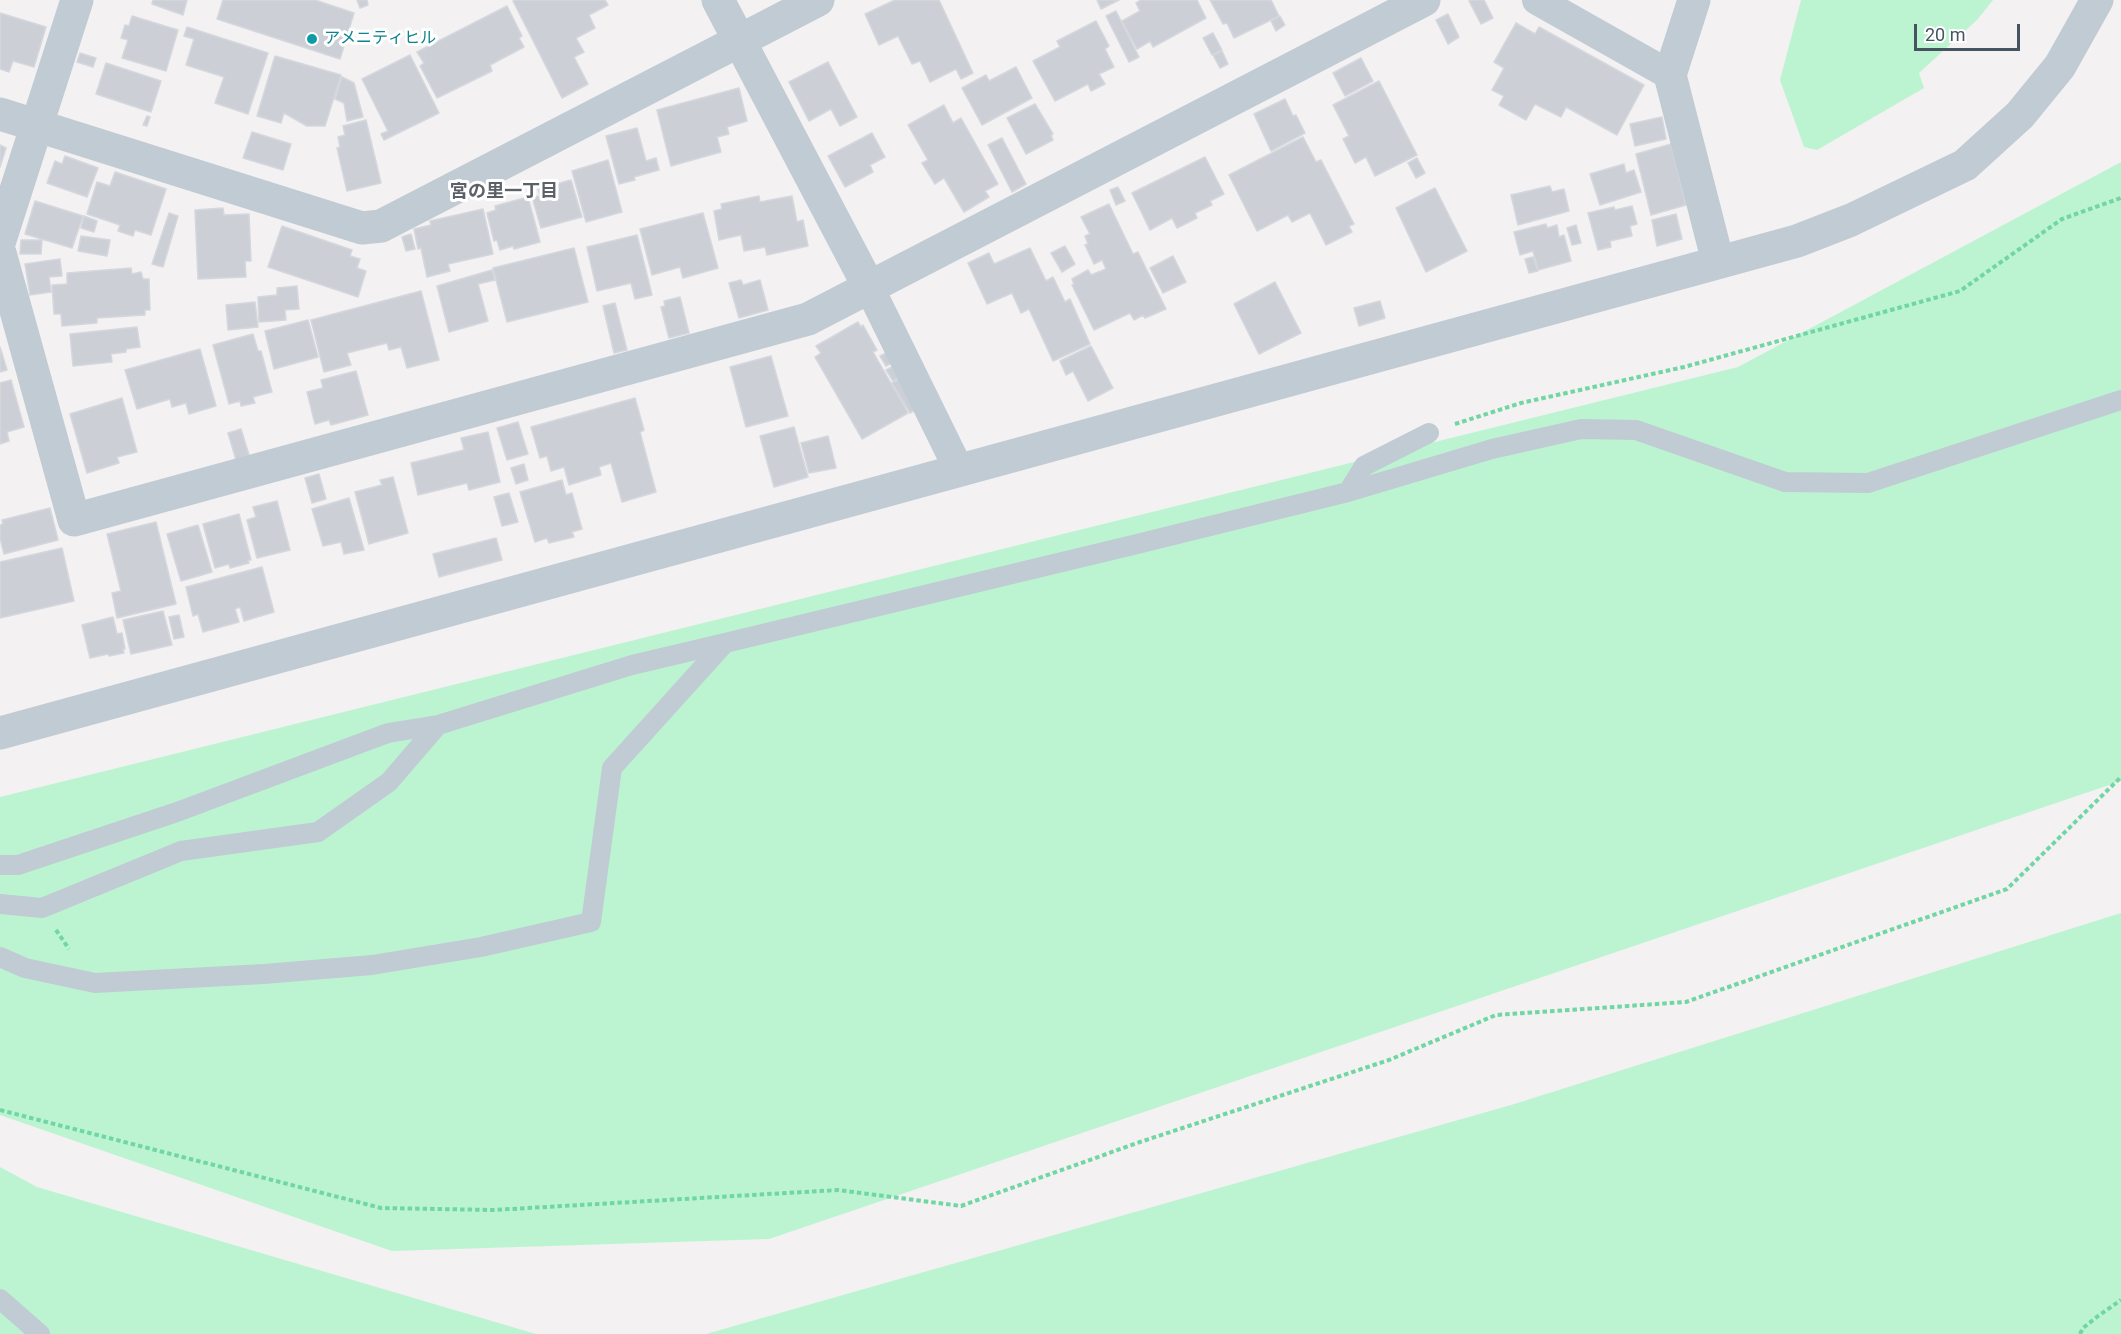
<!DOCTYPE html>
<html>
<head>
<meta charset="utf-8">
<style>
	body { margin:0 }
	#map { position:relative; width:2121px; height:1334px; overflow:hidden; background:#f3f1f1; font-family:Roboto,sans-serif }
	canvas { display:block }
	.scale { position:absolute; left:1914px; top:24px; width:106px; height:27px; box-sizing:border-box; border:3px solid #465460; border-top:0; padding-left:8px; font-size:18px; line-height:21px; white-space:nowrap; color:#465460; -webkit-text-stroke:4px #fff; paint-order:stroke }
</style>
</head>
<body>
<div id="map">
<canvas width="2121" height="1334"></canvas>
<div class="scale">20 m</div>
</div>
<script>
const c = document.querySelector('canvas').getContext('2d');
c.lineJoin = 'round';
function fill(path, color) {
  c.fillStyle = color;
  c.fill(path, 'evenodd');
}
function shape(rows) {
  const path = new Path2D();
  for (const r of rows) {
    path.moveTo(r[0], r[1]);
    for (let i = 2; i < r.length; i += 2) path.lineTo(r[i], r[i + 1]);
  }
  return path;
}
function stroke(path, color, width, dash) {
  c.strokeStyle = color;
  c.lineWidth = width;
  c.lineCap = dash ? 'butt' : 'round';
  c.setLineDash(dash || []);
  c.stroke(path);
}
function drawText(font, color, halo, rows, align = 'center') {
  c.font = font + ' Roboto,"Noto Sans JP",sans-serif';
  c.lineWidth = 6;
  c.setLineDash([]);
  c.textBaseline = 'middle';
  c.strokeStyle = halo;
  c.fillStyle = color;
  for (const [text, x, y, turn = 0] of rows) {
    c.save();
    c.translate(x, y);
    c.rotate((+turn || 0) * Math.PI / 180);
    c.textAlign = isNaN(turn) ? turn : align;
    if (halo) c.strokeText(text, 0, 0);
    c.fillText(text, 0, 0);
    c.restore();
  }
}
fill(shape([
	[1801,0,1993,0,1977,20,1919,73,1924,88,1817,150,1804,147,1780,80],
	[2121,162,2121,781,769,1239,392,1251,0,1115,0,797,1738,367],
	[2121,913,2121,1334,706,1334,1511,1105],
	[0,1167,37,1187,536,1334,0,1334]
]), '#bcf4d2');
const building = shape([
	[153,0,187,0,183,15,152,4,153,0],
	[223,0,315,0,354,13,340,59,217,19,223,0],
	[357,0,367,0,368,5,360,8,357,0],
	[515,0,605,0,608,5,589,15,595,28,576,38,584,52,574,57,588,84,562,98,513,1,515,0],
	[895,0,939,0,973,73,961,79,956,69,930,82,920,61,912,64,898,36,879,45,865,14,895,0],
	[1097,0,1119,0,1101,9,1097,0],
	[1141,0,1197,0,1206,18,1153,47,1150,41,1137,49,1122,21,1140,11,1136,3,1141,0],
	[1210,0,1271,0,1279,16,1234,38,1227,23,1223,24,1210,0],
	[1471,0,1484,0,1493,18,1481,24,1469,1,1471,0],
	[507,6,522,36,519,38,524,47,490,65,492,71,437,98,420,66,424,63,417,52,507,6],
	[1116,11,1139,57,1129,62,1106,16,1116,11],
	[0,13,46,27,34,67,13,61,9,72,0,69,0,13],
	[1448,14,1459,37,1448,44,1436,20,1448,14],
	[132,16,178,30,166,71,122,58,128,40,121,38,125,25,129,26,132,16],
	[1280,16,1285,25,1276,31,1271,21,1280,16],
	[1096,21,1109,46,1105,49,1114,67,1099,74,1105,84,1091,91,1088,84,1055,101,1033,61,1060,47,1057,41,1096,21],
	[1516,23,1535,34,1539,27,1644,85,1617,135,1566,107,1561,117,1535,104,1526,120,1499,105,1504,96,1492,90,1504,68,1494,62,1516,23],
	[187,27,268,53,248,114,215,103,224,77,186,65,194,39,184,36,187,27],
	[1213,33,1222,50,1212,55,1203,38,1213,33],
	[1222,51,1228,64,1220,68,1213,55,1222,51],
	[80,53,96,58,93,67,77,62,80,53],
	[410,55,439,113,384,140,381,134,388,131,362,79,410,55],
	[275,56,341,75,325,126,307,126,284,113,281,123,257,116,275,56],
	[1361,58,1373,81,1345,96,1333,73,1361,58],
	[828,62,857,117,840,126,831,109,809,121,789,82,828,62],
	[106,63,161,81,151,112,96,94,106,63],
	[1016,67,1032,98,982,125,962,88,986,75,989,81,1016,67],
	[342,77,354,83,363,117,347,121,344,103,335,99,342,77],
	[1379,81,1417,155,1375,176,1366,157,1355,163,1343,139,1349,136,1333,105,1379,81],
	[739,88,747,121,727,127,729,134,717,137,721,152,671,166,657,110,739,88],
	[1285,99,1293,116,1296,115,1305,133,1271,151,1254,114,1285,99],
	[1035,104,1053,134,1051,135,1053,140,1026,154,1007,118,1035,104],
	[944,105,953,123,961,118,998,184,985,191,989,197,964,212,944,178,935,184,922,163,928,160,908,125,944,105],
	[147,116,150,117,147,126,143,125,147,116],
	[1662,117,1666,139,1635,146,1630,124,1662,117],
	[366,120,381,183,347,191,337,148,340,147,338,137,345,135,343,126,366,120],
	[637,128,646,161,656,158,659,170,634,177,635,180,619,184,606,136,637,128],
	[252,132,291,144,283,170,243,158,252,132],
	[872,133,885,157,870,165,873,172,845,187,828,156,872,133],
	[1303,137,1316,162,1321,160,1354,224,1349,226,1352,232,1326,245,1310,213,1292,222,1288,215,1257,231,1229,175,1303,137],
	[1002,138,1026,184,1012,192,988,145,1002,138],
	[1671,144,1686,205,1651,215,1636,154,1671,144],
	[0,145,6,148,0,167,0,145],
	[65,156,98,168,87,197,47,183,55,161,62,164,65,156],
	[1205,157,1224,194,1210,201,1212,205,1195,213,1197,218,1177,228,1172,218,1150,230,1132,193,1205,157],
	[1417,158,1425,173,1416,178,1408,163,1417,158],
	[608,160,622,212,586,222,572,171,608,160],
	[1624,164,1626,173,1634,170,1641,192,1600,205,1590,174,1624,164],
	[115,172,166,189,151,235,135,230,133,236,118,231,120,225,87,214,97,182,110,186,115,172],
	[571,180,582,217,541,228,532,197,540,196,538,189,571,180],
	[1550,186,1552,192,1564,189,1569,211,1518,225,1511,195,1550,186],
	[1118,187,1125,201,1116,205,1110,190,1118,187],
	[1435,188,1467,251,1426,272,1396,208,1435,188],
	[759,196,760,202,792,196,797,222,803,220,808,246,767,255,765,247,744,251,741,235,719,240,714,211,722,209,721,204,759,196],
	[528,197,540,242,514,249,513,246,500,250,497,240,494,241,487,213,496,210,495,206,528,197],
	[35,201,83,216,72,248,25,234,35,201],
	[1109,204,1133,254,1138,252,1166,309,1145,318,1143,315,1134,320,1130,313,1094,330,1072,285,1074,284,1072,279,1088,270,1091,275,1106,269,1102,260,1094,264,1085,245,1088,244,1085,236,1090,234,1081,217,1109,204],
	[1632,206,1637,224,1630,226,1632,236,1610,241,1611,247,1598,250,1588,213,1614,207,1615,210,1632,206],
	[223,208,224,215,249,214,251,261,245,261,246,277,198,279,195,210,223,208],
	[483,209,493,254,448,264,450,271,427,277,421,248,418,249,414,229,431,225,430,221,483,209],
	[169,213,178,216,163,267,152,264,169,213],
	[703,213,718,268,683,278,680,267,652,275,640,229,703,213],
	[1676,214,1682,239,1657,246,1652,220,1676,214],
	[84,216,97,221,94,232,81,228,84,216],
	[1546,224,1547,228,1557,225,1559,237,1564,235,1571,261,1538,270,1533,251,1520,255,1514,232,1546,224],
	[1576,225,1581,243,1572,245,1567,228,1576,225],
	[282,226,352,250,350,256,360,259,357,268,366,271,358,297,268,267,282,226],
	[411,234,415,249,406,251,402,237,411,234],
	[637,235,652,295,635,299,631,283,597,291,587,247,637,235],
	[81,236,110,240,107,256,78,251,81,236],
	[21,240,42,240,41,254,20,254,21,240],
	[1065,246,1075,264,1062,272,1051,253,1065,246],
	[574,248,588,302,507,322,493,268,574,248],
	[1030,248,1046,281,1053,277,1065,302,1070,299,1090,344,1053,361,1029,309,1021,313,1012,293,987,304,968,263,989,253,994,264,1030,248],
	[1173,256,1186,282,1163,293,1150,268,1173,256],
	[1533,257,1538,271,1529,273,1525,259,1533,257],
	[60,259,62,276,49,277,51,292,30,295,25,264,60,259],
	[131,268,132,274,141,272,143,279,149,279,150,310,145,310,145,315,97,318,97,323,62,326,61,314,54,314,52,285,67,284,67,273,131,268],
	[492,270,495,280,478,284,488,321,449,332,437,286,492,270],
	[741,280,743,285,760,280,768,310,739,318,729,283,741,280],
	[1275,282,1301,333,1259,354,1234,304,1275,282],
	[297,286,299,309,285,310,286,320,259,322,258,297,277,295,277,288,297,286],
	[421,291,439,360,407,368,401,347,389,350,387,343,347,353,351,365,324,372,311,320,421,291],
	[680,297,689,333,669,338,661,307,665,306,664,301,680,297],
	[1380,301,1385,318,1359,326,1354,308,1380,301],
	[255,302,258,327,228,330,226,305,255,302],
	[615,303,627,350,614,353,603,306,615,303],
	[308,320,318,357,274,369,265,331,308,320],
	[858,322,861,327,863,325,877,350,873,352,908,413,862,439,815,357,821,353,816,346,858,322],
	[137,327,140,347,126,349,126,352,111,354,112,362,73,366,70,334,137,327],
	[253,334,258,351,261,351,272,392,253,397,255,403,241,406,240,401,229,404,213,345,253,334],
	[1091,346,1113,388,1088,401,1073,371,1066,375,1060,361,1091,346],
	[0,347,7,370,0,372,0,347],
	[200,349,216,406,189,414,186,403,172,407,170,399,137,409,125,370,200,349],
	[886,353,892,363,886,366,880,356,886,353],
	[771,356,788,416,746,427,730,367,771,356],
	[892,367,899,377,893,381,886,370,892,367],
	[356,371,368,415,331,425,329,420,315,424,307,392,323,388,321,380,356,371],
	[899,379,917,409,910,413,892,383,899,379],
	[11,380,24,427,7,432,9,441,0,444,0,383,11,380],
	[122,398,137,452,117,457,119,463,87,473,70,414,122,398],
	[635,398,644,430,640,432,656,492,622,502,611,463,599,467,601,475,569,485,564,467,551,471,547,456,540,458,531,427,635,398],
	[518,422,528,454,507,460,497,428,518,422],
	[794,427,808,477,774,487,760,436,794,427],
	[241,429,249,455,236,460,228,433,241,429],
	[488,432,500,482,469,490,467,483,418,495,411,463,464,450,461,438,488,432],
	[828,436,836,468,809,473,801,443,828,436],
	[524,464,528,480,516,484,511,468,524,464],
	[319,474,326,499,312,503,305,478,319,474],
	[393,477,408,533,369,544,355,492,382,485,380,480,393,477],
	[562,480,566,495,572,493,582,529,572,532,574,537,549,543,547,538,535,542,520,492,562,480],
	[509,493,518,522,502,526,494,497,509,493],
	[349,498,364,550,344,554,341,542,323,546,312,509,349,498],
	[277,501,290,550,257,558,247,520,256,517,253,507,277,501],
	[50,508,58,540,4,554,0,538,0,525,3,524,2,520,50,508],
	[239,514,251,560,248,560,249,563,230,568,229,564,215,568,203,524,239,514],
	[156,522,176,604,117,618,112,593,121,591,107,534,156,522],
	[198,525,212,572,181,581,167,534,198,525],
	[496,538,502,560,439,577,433,554,496,538],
	[62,548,74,601,0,618,0,562,62,548],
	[262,567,274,612,244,621,240,607,235,609,239,622,203,632,198,614,193,616,186,587,262,567],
	[163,611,172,645,131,654,123,620,163,611],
	[179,615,184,637,174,639,169,617,179,615],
	[113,617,117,634,122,633,125,649,123,649,124,653,109,656,108,654,90,658,82,625,113,617]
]);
fill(building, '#ccd0d6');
stroke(building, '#d4d7dd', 1.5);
stroke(shape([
	[1455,424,1521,403,1684,367,1960,291,2062,219,2121,198],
	[56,930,69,949],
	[0,1110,381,1208,494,1210,838,1190,961,1206,1140,1142,1389,1060,1496,1015,1686,1002,2007,889,2121,777],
	[2080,1334,2083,1328,2098,1316,2121,1300]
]), '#70d6a4', 4, [4.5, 3]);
stroke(shape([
	[1348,492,1364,466,1429,433],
	[0,865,18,865,177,812,388,733,438,725,632,665,725,643],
	[0,904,42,908,181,851,318,832,389,782,438,725],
	[0,957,25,968,95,983,264,974,372,965,481,947,591,922,612,768,725,643,1133,545,1348,492,1492,449,1581,429,1636,430,1785,482,1868,483,2121,400],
	[0,1299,40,1334]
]), '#c0cbd4', 20);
stroke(shape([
	[1537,0,1670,75],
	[869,287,959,470]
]), '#c0cbd4', 30);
stroke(shape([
	[718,0,869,287],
	[1694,0,1670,75,1718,262],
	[0,114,362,228,381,226,818,0],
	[0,240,77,0],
	[0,253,74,520,808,319,1424,0]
]), '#c0cbd4', 33);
stroke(shape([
	[0,733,1797,241,1851,220,1965,165,2020,115,2060,66,2097,0]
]), '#c0cbd4', 33);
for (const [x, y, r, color] of [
	[312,39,6,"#0f9aa8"]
]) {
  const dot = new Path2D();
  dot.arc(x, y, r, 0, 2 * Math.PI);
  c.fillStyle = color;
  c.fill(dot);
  stroke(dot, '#fff', 2);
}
drawText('16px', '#0d838f', '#fff', [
	["アメニティヒル",324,39]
], 'left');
drawText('bold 18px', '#5c6167', '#fff', [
	["宮の里一丁目",504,192]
]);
</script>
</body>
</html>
